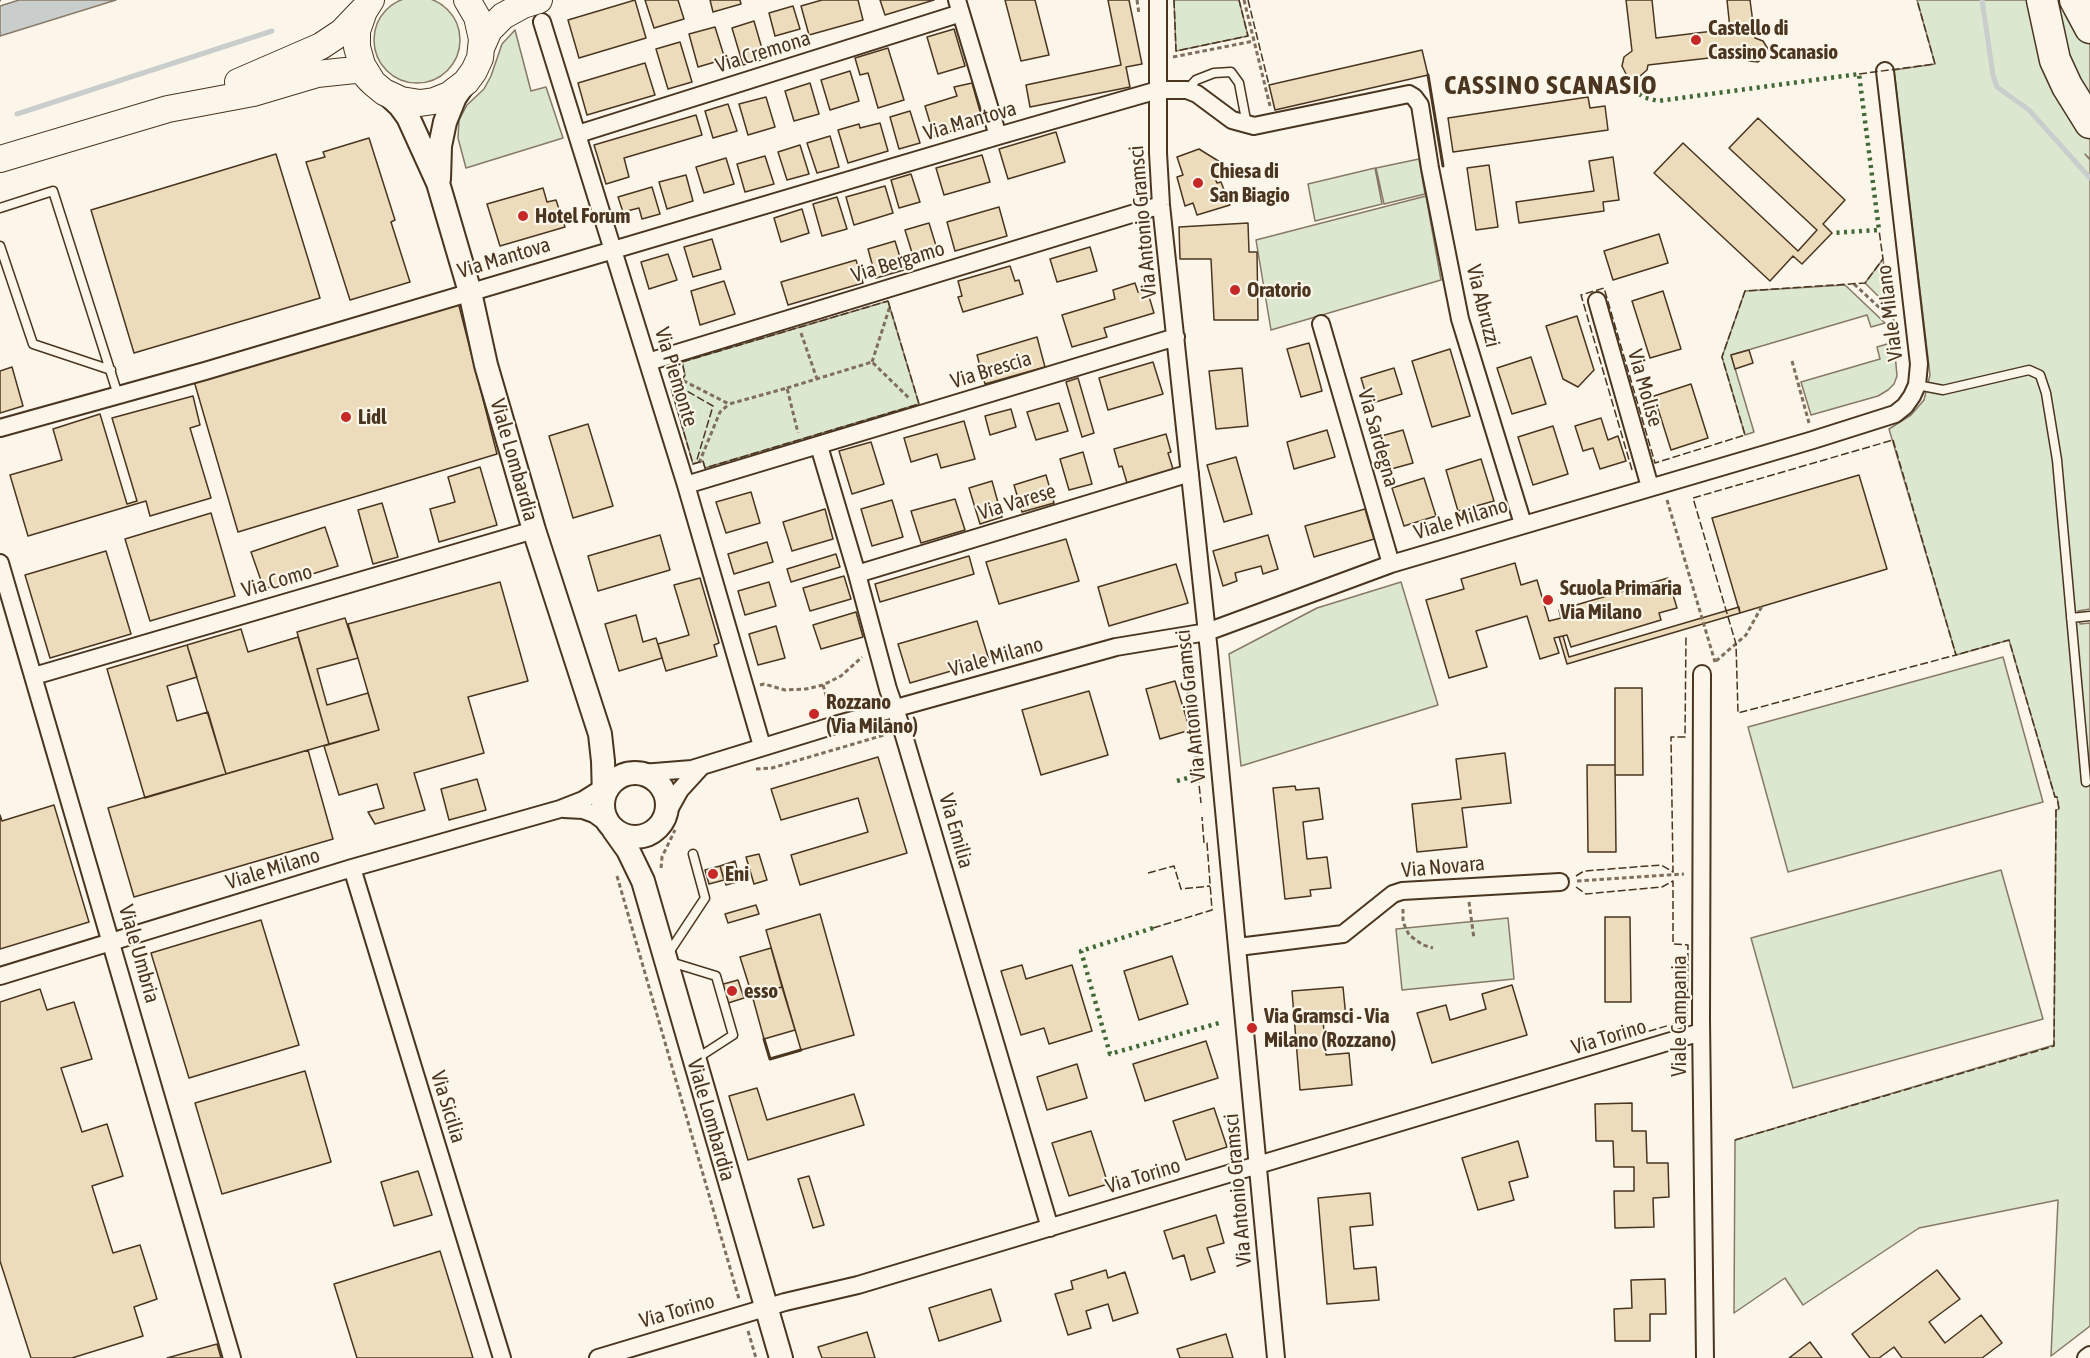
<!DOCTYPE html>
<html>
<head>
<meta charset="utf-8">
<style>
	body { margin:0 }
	canvas { display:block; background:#fbf6e9 }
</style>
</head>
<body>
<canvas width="2090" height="1358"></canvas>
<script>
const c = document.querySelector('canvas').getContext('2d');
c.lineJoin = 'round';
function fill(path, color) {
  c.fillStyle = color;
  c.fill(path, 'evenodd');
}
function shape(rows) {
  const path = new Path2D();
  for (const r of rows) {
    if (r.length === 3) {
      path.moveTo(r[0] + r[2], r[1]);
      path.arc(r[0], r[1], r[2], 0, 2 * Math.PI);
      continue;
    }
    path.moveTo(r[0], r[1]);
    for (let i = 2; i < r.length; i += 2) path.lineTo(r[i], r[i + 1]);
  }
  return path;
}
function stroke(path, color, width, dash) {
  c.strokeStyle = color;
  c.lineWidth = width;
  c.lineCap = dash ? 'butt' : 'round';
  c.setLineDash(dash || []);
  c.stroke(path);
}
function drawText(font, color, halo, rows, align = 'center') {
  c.font = font + ' "Asap Condensed",sans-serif';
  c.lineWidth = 4.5;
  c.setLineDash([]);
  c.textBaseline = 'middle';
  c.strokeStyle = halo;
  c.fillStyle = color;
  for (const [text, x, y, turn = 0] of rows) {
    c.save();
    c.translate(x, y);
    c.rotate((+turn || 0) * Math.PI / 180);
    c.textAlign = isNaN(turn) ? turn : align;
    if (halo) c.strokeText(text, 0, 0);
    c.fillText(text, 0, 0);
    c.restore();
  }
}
const green = shape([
	[417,40,43],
	[1174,0,1239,0,1248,36,1176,51,1174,0],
	[1917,0,2032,0,2085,133,2090,139,2090,159,2085,154,2090,160,2090,609,2078,611,2080,624,2090,623,2090,1326,2051,1356,2058,1200,1919,1228,1803,1305,1785,1278,1734,1313,1735,1140,2054,1045,2056,810,2059,809,2057,797,2055,797,2009,640,1956,655,1889,429,1911,415,1924,400,1930,375,1894,70,1935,64,1917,0],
	[2052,0,2065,0,2090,42,2090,107,2071,73,2052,0],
	[515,30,531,91,546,87,563,138,466,168,458,138,459,120,467,105,484,89,491,76,502,44,515,30],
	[1419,159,1425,194,1384,204,1376,168,1419,159],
	[1375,168,1382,204,1315,221,1308,184,1375,168],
	[1426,196,1441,280,1271,330,1256,240,1426,196],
	[1883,259,1890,308,1865,283,1883,259],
	[1845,285,1885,323,1871,327,1867,315,1731,355,1754,432,1745,435,1722,357,1745,291,1845,285],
	[888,301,919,404,705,468,703,461,693,464,671,388,678,386,685,375,682,362,888,301],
	[1894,342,1897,376,1894,384,1888,390,1878,396,1811,415,1801,382,1880,359,1877,347,1894,342],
	[1401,582,1438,705,1241,766,1229,654,1317,608,1401,582],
	[2003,657,2043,802,1788,872,1748,727,2003,657],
	[2001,870,2043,1019,1793,1088,1751,938,2001,870],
	[1508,918,1514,979,1402,990,1396,929,1508,918]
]);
fill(green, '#dce7d0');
stroke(green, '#887966', 1.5);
const water = shape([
	[19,0,116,0,0,36,0,6,19,0]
]);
fill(water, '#c9cecd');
stroke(water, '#887966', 1.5);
stroke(shape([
	[1982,0,1993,75,1997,87,2029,110,2090,178],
	[17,114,272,31]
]), '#c9cecd', 5);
const building = shape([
	[635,0,646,38,579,58,568,20,635,0],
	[645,0,678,0,684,19,654,28,645,0],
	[710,0,740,0,741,4,713,12,710,0],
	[822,0,858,0,863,20,809,35,801,6,822,0],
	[880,0,934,0,885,15,880,0],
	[1005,0,1035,0,1049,55,1021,61,1005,0],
	[1108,0,1129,0,1142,64,1126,67,1130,87,1030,107,1026,85,1121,65,1108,0],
	[1626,0,1652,0,1656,38,1730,29,1727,0,1750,0,1755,38,1763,41,1768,49,1767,53,1765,57,1758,62,1749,61,1744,54,1648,65,1647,70,1640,76,1631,77,1626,74,1622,66,1624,57,1632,51,1626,0],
	[793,6,800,29,775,36,769,13,793,6],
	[754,21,765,59,743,65,732,28,754,21],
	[715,27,725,59,698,67,689,34,715,27],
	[954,29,965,66,938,74,927,37,954,29],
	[680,42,692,82,668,89,656,49,680,42],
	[888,48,904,100,878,108,868,73,860,75,855,58,888,48],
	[1422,50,1428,75,1275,110,1269,85,1422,50],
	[645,63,655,95,587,115,578,83,645,63],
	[850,71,859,101,830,110,821,80,850,71],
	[810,83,819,114,794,121,785,91,810,83],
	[972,83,983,122,934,136,925,106,957,96,954,87,972,83],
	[766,97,775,127,748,135,739,104,766,97],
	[1588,97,1590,108,1605,106,1608,130,1453,152,1448,118,1588,97],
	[728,104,737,131,713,138,705,111,728,104],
	[910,111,920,143,899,149,890,117,910,111],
	[696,115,702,135,624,158,629,177,606,184,594,145,696,115],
	[1758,118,1845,200,1823,224,1832,233,1802,264,1793,256,1770,281,1654,173,1683,143,1798,251,1817,230,1729,148,1758,118],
	[880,123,888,151,848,163,838,130,859,124,860,128,880,123],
	[1056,132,1065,162,1008,179,999,149,1056,132],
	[830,136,839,167,817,173,807,143,830,136],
	[369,138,395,220,391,222,410,282,350,300,306,162,325,157,323,152,369,138],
	[800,145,809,174,787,180,778,152,800,145],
	[1199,149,1220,162,1224,172,1214,176,1217,183,1221,182,1230,205,1197,215,1193,203,1185,206,1177,177,1183,175,1177,157,1199,149],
	[276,154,320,298,134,353,91,210,276,154],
	[982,155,990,182,944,195,936,168,982,155],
	[765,156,774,184,745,192,737,164,765,156],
	[1613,157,1619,200,1603,202,1604,211,1519,223,1516,202,1594,191,1589,161,1613,157],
	[726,158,734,184,704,193,696,167,726,158],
	[1489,165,1498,227,1476,230,1467,168,1489,165],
	[911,174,920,202,899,208,891,180,911,174],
	[686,175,693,201,667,209,659,182,686,175],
	[885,186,893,213,854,225,846,197,885,186],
	[652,187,660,214,642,219,639,208,623,212,618,197,652,187],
	[543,188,547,202,556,200,565,227,500,246,487,204,543,188],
	[837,197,847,229,822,236,813,204,837,197],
	[999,207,1007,236,955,251,947,222,999,207],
	[802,209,809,233,781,242,774,218,802,209],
	[929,223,937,249,913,256,905,230,929,223],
	[1248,223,1249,252,1257,252,1258,320,1214,320,1211,259,1180,259,1179,227,1248,223],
	[1659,234,1668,263,1613,280,1604,251,1659,234],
	[712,239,721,269,693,277,684,247,712,239],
	[895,241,904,270,876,278,868,249,895,241],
	[1090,247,1097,271,1057,282,1050,259,1090,247],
	[668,254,677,280,649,289,641,262,668,254],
	[856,260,863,283,788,305,781,282,856,260],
	[1010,266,1015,281,1019,280,1023,294,963,312,958,297,962,296,958,281,1010,266],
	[724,281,735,314,700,325,691,291,724,281],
	[1135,283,1138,292,1147,290,1154,313,1104,328,1107,337,1072,347,1062,315,1115,299,1113,290,1135,283],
	[1663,291,1681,349,1650,358,1632,301,1663,291],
	[458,302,497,454,238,532,194,381,458,302],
	[1577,316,1594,370,1578,387,1563,379,1546,326,1577,316],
	[1037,337,1045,367,985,384,977,355,1037,337],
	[1309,343,1322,391,1301,397,1287,349,1309,343],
	[1450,349,1470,416,1432,427,1412,361,1450,349],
	[1749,350,1753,363,1735,369,1731,355,1749,350],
	[1531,357,1546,404,1512,414,1497,368,1531,357],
	[1153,362,1163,394,1108,410,1099,378,1153,362],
	[12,367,23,406,0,413,0,371,12,367],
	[1242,368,1248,426,1216,429,1209,371,1242,368],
	[1394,368,1402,394,1369,404,1361,378,1394,368],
	[1078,378,1094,433,1082,437,1066,382,1078,378],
	[1691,384,1708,438,1671,450,1654,396,1691,384],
	[193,396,200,425,190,428,211,498,150,516,146,501,28,536,10,475,62,460,53,429,100,414,127,504,137,501,112,418,193,396],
	[1059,403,1068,431,1036,440,1027,412,1059,403],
	[1011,409,1016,427,990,435,985,416,1011,409],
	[1601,418,1608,440,1618,436,1626,461,1600,469,1593,448,1583,451,1575,426,1601,418],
	[964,421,975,459,941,468,937,454,911,462,904,438,964,421],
	[588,424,613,506,573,518,549,436,588,424],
	[1553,426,1568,474,1533,485,1518,437,1553,426],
	[1327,430,1335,457,1294,469,1287,442,1327,430],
	[1403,430,1413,463,1384,471,1374,438,1403,430],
	[1166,434,1171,452,1168,453,1173,469,1127,483,1122,466,1119,467,1114,449,1166,434],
	[871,442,884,484,852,494,839,451,871,442],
	[1083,452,1092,484,1069,490,1060,459,1083,452],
	[1236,457,1252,514,1224,522,1207,465,1236,457],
	[1481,459,1494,501,1458,511,1446,470,1481,459],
	[480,467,497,525,439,542,430,509,455,502,448,477,480,467],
	[1046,475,1054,503,1022,512,1014,485,1046,475],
	[1859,475,1887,569,1740,613,1712,518,1859,475],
	[1424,478,1436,516,1404,526,1392,488,1424,478],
	[992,481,1002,517,980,524,969,488,992,481],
	[751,492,760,523,726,533,716,502,751,492],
	[955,499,965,530,921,543,911,511,955,499],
	[892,500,903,537,872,546,861,509,892,500],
	[382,503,398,557,373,564,358,510,382,503],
	[825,509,833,539,792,551,783,522,825,509],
	[1365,509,1374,539,1314,557,1305,526,1365,509],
	[211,513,235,596,150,621,125,539,211,513],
	[325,527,338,566,264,589,251,552,325,527],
	[660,535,670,570,598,591,588,556,660,535],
	[1268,535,1278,569,1263,574,1261,566,1235,573,1237,581,1223,586,1213,551,1268,535],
	[1066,539,1079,581,999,604,986,562,1066,539],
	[767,542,773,562,734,574,728,554,767,542],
	[106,551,131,634,50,658,25,575,106,551],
	[836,554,840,567,791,582,787,569,836,554],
	[969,556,974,574,880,602,875,584,969,556],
	[1515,563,1521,585,1537,580,1549,621,1561,618,1559,610,1668,578,1677,608,1659,613,1661,620,1571,647,1567,635,1554,638,1559,653,1540,659,1527,616,1476,631,1487,667,1449,678,1426,600,1464,589,1461,579,1515,563],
	[1176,564,1188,603,1109,626,1098,587,1176,564],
	[844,576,851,599,810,611,803,588,844,576],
	[700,578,719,643,714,645,717,656,666,671,658,644,689,635,674,585,700,578],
	[500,582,528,681,468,697,484,753,414,773,425,810,375,824,368,812,384,808,377,784,339,795,324,746,379,730,348,624,500,582],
	[769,582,776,606,745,615,738,591,769,582],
	[1739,607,1740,613,1567,664,1559,637,1563,636,1569,657,1739,607],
	[856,612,863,637,821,649,813,625,856,612],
	[636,615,643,642,656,638,662,658,619,671,605,624,636,615],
	[345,618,358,658,317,669,327,705,368,693,379,730,329,744,297,632,345,618],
	[977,621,989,660,910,683,898,644,977,621],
	[776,626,785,658,758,665,749,634,776,626],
	[241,629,248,652,298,637,329,744,226,774,187,645,241,629],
	[187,645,197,677,167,686,177,721,208,712,226,774,145,798,107,669,187,645],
	[1175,681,1190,730,1160,739,1146,689,1175,681],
	[1615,688,1642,688,1643,775,1615,775,1615,688],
	[1089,691,1108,755,1041,775,1022,710,1089,691],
	[308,750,333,839,134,897,108,808,308,750],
	[1505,753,1511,803,1462,808,1467,847,1417,852,1412,804,1461,799,1456,759,1505,753],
	[878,757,907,853,800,885,791,855,868,832,858,798,781,820,771,789,878,757],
	[1587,765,1615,765,1616,852,1588,852,1587,765],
	[477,779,486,810,449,820,441,789,477,779],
	[1295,786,1296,790,1319,788,1323,819,1303,822,1307,859,1327,857,1331,888,1310,890,1311,896,1285,899,1273,788,1295,786],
	[54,805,89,922,0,949,0,815,2,821,54,805],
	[759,854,767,880,754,884,746,857,759,854],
	[735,861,740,881,726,885,720,866,735,861],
	[720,866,724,880,709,884,705,870,720,866],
	[756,905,759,914,728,923,725,914,756,905],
	[820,914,854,1035,801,1050,766,930,820,914],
	[1605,917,1630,917,1631,1002,1605,1002,1605,917],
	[261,920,299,1045,189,1078,151,953,261,920],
	[771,948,782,987,752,995,740,957,771,948],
	[1172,956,1188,1004,1139,1020,1124,971,1172,956],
	[1022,965,1026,979,1072,965,1092,1031,1049,1044,1044,1028,1021,1035,1001,971,1022,965],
	[738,980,744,998,725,1004,720,985,738,980],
	[1512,985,1527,1035,1432,1063,1417,1013,1446,1005,1450,1020,1486,1009,1482,994,1512,985],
	[782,987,795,1030,764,1039,752,995,782,987],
	[1343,987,1346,1018,1323,1020,1326,1055,1349,1053,1352,1085,1300,1090,1292,991,1343,987],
	[40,989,47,1010,74,1002,92,1059,61,1068,82,1132,107,1124,123,1176,92,1186,113,1253,140,1245,157,1299,134,1307,143,1336,72,1358,31,1358,0,1261,0,1002,40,989],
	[1206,1041,1218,1078,1145,1101,1133,1064,1206,1041],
	[1077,1064,1087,1098,1047,1110,1037,1077,1077,1064],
	[305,1071,331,1162,222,1194,195,1103,305,1071],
	[757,1088,767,1120,854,1094,864,1125,748,1160,729,1096,757,1088],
	[1632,1103,1632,1131,1646,1131,1647,1163,1668,1163,1669,1197,1653,1198,1654,1227,1615,1228,1614,1191,1634,1191,1634,1167,1614,1167,1613,1141,1596,1141,1595,1104,1632,1103],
	[1214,1108,1227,1147,1186,1160,1173,1121,1214,1108],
	[1091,1131,1108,1184,1069,1196,1052,1143,1091,1131],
	[1518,1141,1528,1177,1509,1182,1514,1200,1478,1210,1462,1158,1518,1141],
	[418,1171,432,1215,394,1226,381,1182,418,1171],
	[809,1176,824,1225,813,1228,798,1179,809,1176],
	[1370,1193,1373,1225,1350,1227,1354,1269,1376,1267,1379,1300,1327,1304,1318,1198,1370,1193],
	[1216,1215,1224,1243,1207,1248,1215,1272,1191,1280,1184,1255,1173,1259,1164,1231,1216,1215],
	[440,1251,473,1358,357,1358,334,1284,440,1251],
	[1106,1270,1108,1278,1125,1272,1138,1313,1113,1321,1108,1304,1086,1311,1091,1328,1068,1335,1055,1294,1073,1289,1071,1281,1106,1270],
	[1937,1270,1960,1299,1929,1322,1945,1343,1981,1315,2002,1343,1982,1358,1902,1358,1894,1347,1879,1358,1870,1358,1852,1334,1937,1270],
	[1665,1279,1666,1314,1650,1314,1650,1341,1615,1341,1614,1309,1632,1308,1631,1280,1665,1279],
	[991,1289,1001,1321,939,1341,929,1308,991,1289],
	[867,1332,875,1358,822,1358,818,1347,867,1332],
	[1226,1334,1233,1358,1180,1358,1177,1349,1226,1334],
	[1810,1342,1822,1358,1789,1358,1810,1342],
	[217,1344,221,1358,167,1358,217,1344]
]);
fill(building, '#ecdcbc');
stroke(building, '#4a3520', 1.5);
const lane = shape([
	[1187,90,1196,80,1214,73,1231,72,1239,83,1247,125],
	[0,208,53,191,118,395],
	[0,246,33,344,111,370],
	[1917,385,1943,390,2029,370,2040,375,2046,393,2057,460,2086,782],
	[2071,618,2090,616],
	[693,854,705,898,664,960,716,976,733,1035,696,1059]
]);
const street = shape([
	[957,0,998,136],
	[1158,0,1158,153,1161,205,1209,652,1276,1358],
	[542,22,686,485,762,746],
	[578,134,961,13],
	[1597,301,1650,487],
	[1321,324,1391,564],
	[648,362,1161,205],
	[0,428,205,371,998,136,1158,90,1187,90,1197,94,1232,120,1254,126,1409,94,1414,97,1420,105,1430,168,1460,319,1523,524],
	[819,446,857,574,888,689,902,729,1050,1228],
	[686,485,1176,337],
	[0,563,232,1358],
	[857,574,1190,473],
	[1702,674,1701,1019,1705,1358],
	[34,676,534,530],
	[642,773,692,769,835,725,1116,647,1207,632,1391,564,1813,440,1895,414,1905,406,1912,396,1917,385,1919,364,1885,71],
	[564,809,583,810,594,814,612,827],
	[666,815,680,790,701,767],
	[352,868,502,1358],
	[1238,947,1343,934,1393,894,1402,891,1560,882],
	[0,976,352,868,560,809,583,800,610,783],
	[598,1358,785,1302,858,1285,1701,1032],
	[2086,1358,2090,1355]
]);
const secondary = shape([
	[386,93,400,106,408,117,438,183,470,292,486,365,534,530,600,734,603,761,604,797],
	[439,179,440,146,445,122,455,97,464,84],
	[635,805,32],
	[613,829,628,850,643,881,781,1358]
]);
const primary = shape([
	[371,0,364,11,357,31,357,47,362,65,373,83,384,92,401,100,420,103,434,101,449,95,466,82,474,71,480,58,482,39,477,17,467,0],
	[481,48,489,30,503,16,523,5,539,0],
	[238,82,321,46,342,32,363,10],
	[0,159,168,109,253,93,317,74,355,70,363,72,370,80]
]);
const highway = shape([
	[2042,0,2055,60,2067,86,2090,123],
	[2075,0,2090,28]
]);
stroke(lane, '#4a3520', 11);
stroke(street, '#4a3520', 20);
stroke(secondary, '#4a3520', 26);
stroke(primary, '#4a3520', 28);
stroke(highway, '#4a3520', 33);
stroke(shape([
	[0,0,1,0],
	[1137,0,1139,14],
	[1244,0,1270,106],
	[1173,57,1254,41],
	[1854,284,1897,324],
	[801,333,817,379],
	[1792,361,1809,423],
	[872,362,890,306],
	[671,372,682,380,729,404,787,388,798,433],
	[787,388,872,362,910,399],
	[699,463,720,412,729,404],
	[1667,500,1715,662],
	[1716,661,1746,635,1762,606],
	[760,685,764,684,785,690,806,689,823,685,841,676,862,657],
	[823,685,830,709],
	[756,769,772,768,884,735],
	[661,868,662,857,675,830],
	[617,876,739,1299],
	[1577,881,1684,874],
	[1469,902,1474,939],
	[1403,909,1403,922,1409,935,1423,945,1433,948],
	[748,1331,756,1358]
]), '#7f6f5c', 3, [4.5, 3]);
stroke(lane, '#fbf6e9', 8);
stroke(street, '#fbf6e9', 16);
stroke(secondary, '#fbf6e9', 22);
stroke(primary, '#fbf6e9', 26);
stroke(highway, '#fbf6e9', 30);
stroke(shape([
	[1628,84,1643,97,1658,101,1859,74,1879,230,1832,233],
	[1185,662,1194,735],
	[1177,781,1198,775,1196,755],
	[1153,928,1081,951,1110,1054,1219,1023]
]), '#436837', 4.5, [3, 4.5]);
stroke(shape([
	[1174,0,1176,51,1248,36,1239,0],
	[1248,0,1269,85],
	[1859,74,1935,64,1917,0],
	[888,301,919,404,705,468,703,461,693,464,671,388,678,386,685,375,682,362,888,301],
	[678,386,713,406,696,463],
	[1893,440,1956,655,1738,713,1736,644,1693,498,1893,440],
	[1632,470,1581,295,1604,288,1655,463,1745,435,1722,357,1745,291,1865,283,1883,259,1879,230],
	[1198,775,1201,803],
	[1148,873,1174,866,1181,889,1210,886],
	[1576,876,1584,871,1661,865,1673,872,1671,737,1685,737,1686,635],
	[1576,887,1586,894,1662,887,1673,881,1673,944,1688,945,1687,1020,1605,1044],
	[1153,928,1212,910,1207,843,1204,843,1202,817],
	[1735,1140,2054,1046,2056,810,2059,809,2057,797,2055,797,2009,640,1956,655]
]), '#4a3520', 1.5, [8, 3]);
stroke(shape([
	[1428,75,1443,166],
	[764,1039,770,1059,801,1050]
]), '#4a3520', 3);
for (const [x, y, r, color] of [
	[1696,40,6,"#c62828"],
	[1198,183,6,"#c62828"],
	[523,216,6,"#c62828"],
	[1235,290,6,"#c62828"],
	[346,417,6,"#c62828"],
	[1548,600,6,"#c62828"],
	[814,714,6,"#c62828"],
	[713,874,6,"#c62828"],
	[732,991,6,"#c62828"],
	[1252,1028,6,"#c62828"]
]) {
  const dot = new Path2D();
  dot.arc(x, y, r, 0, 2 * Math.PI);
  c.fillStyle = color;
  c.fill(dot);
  stroke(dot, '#fbf6e9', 2);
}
drawText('bold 21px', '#4a3520', '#fbf6e9', [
	["Castello di",1708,28],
	["Cassino Scanasio",1708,52],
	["Chiesa di",1210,171],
	["San Biagio",1210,195],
	["Hotel Forum",535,216],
	["Oratorio",1247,290],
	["Lidl",358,417],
	["Scuola Primaria",1560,588],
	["Via Milano",1560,612],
	["Rozzano",826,702],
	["(Via Milano)",826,726],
	["Eni",725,874],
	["esso",744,991],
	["Via Gramsci - Via",1264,1016],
	["Milano (Rozzano)",1264,1040]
], 'left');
drawText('21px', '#4a3520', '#fbf6e9', [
	["Via Cremona",763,52,-17],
	["Via Mantova",970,121,-16],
	["Via Antonio Gramsci",1143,222,-95],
	["Via Mantova",504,258,-17],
	["Via Bergamo",898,262,-17],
	["Via Abruzzi",1483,306,76],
	["Viale Milano",1890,313,-97],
	["Via Brescia",991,370,-17],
	["Via Piemonte",676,377,73],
	["Via Molise",1645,388,74],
	["Via Sardegna",1378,438,74],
	["Viale Lombardia",514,460,74],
	["Via Varese",1017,502,-17],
	["Viale Milano",1461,519,-17],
	["Via Como",277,581,-16],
	["Viale Milano",996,657,-16],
	["Via Antonio Gramsci",1191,706,-96],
	["Via Emilia",956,831,74],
	["Via Novara",1443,867,-5],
	["Viale Milano",273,869,-17],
	["Viale Umbria",139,954,74],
	["Viale Campania",1679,1016,-90],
	["Via Torino",1609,1037,-17],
	["Via Sicilia",448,1107,73],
	["Viale Lombardia",711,1120,74],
	["Via Torino",1143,1176,-17],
	["Via Antonio Gramsci",1238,1190,-95],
	["Via Torino",677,1311,-16]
]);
c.letterSpacing = '1.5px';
drawText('bold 27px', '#4a3520', '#fbf6e9', [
	["CASSINO SCANASIO",1551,85]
]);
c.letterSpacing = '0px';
</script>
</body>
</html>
